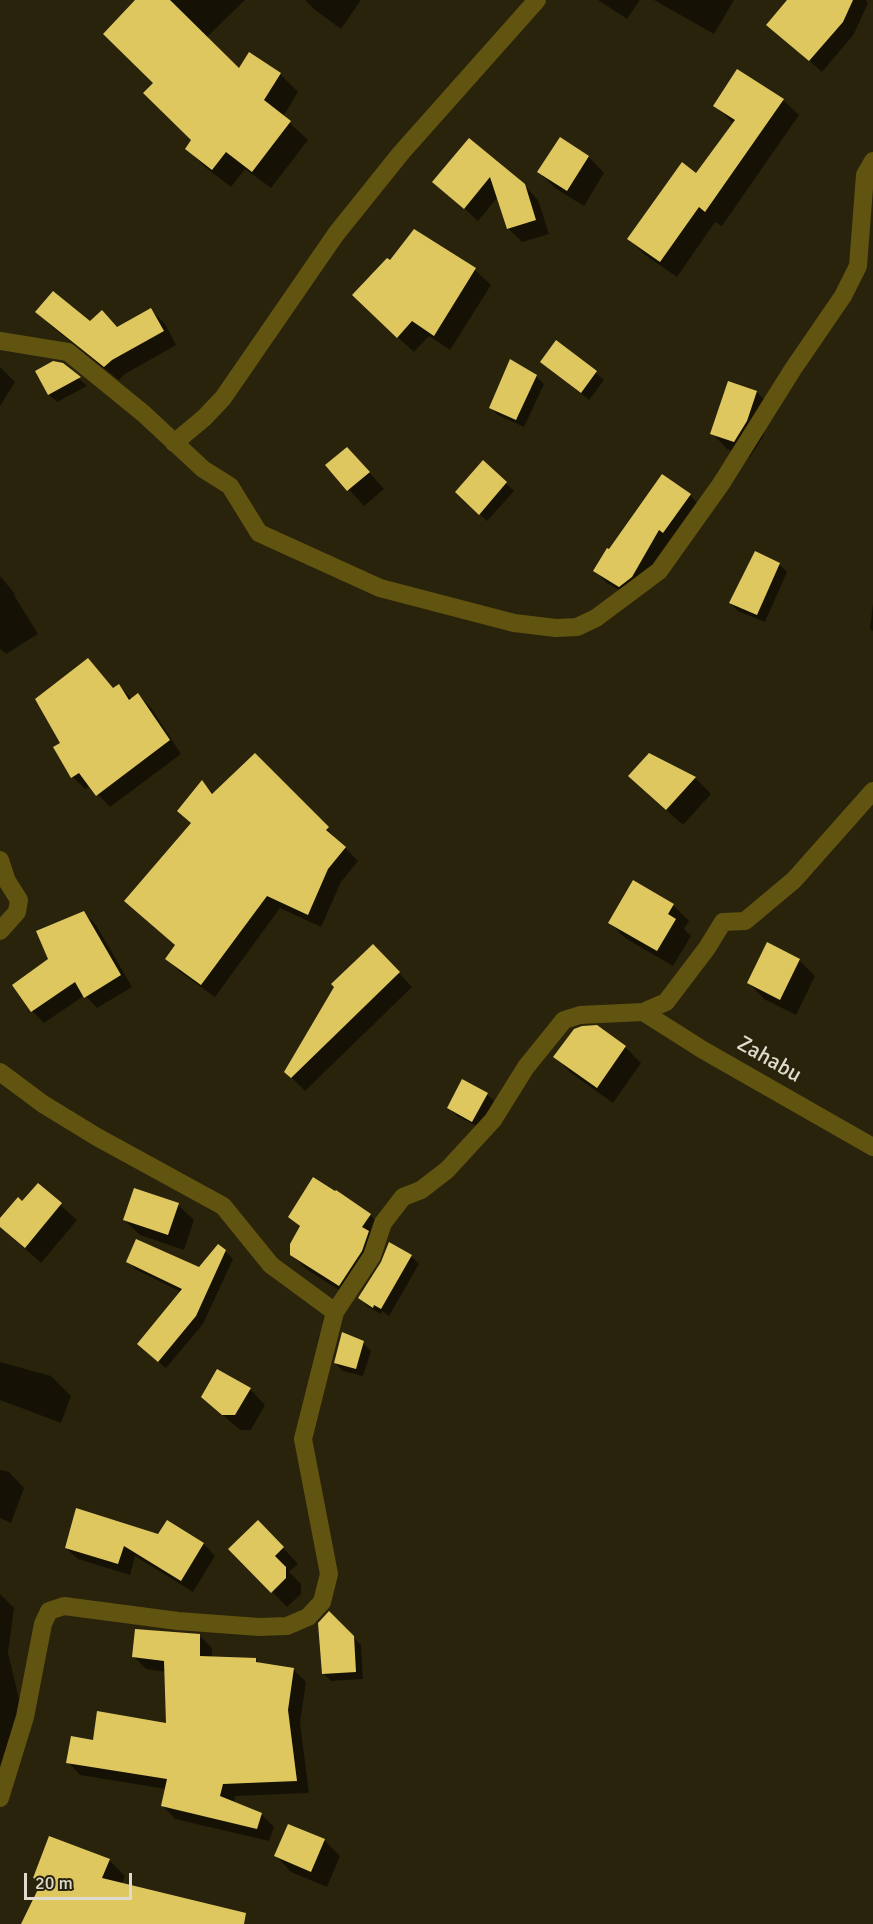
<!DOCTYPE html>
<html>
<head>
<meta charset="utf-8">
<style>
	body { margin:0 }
	#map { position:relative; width:873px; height:1924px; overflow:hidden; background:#29230b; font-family:Signika,sans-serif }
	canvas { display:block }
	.scale { position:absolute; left:24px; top:1873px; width:108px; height:27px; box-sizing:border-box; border:3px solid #dedbcd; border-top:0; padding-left:8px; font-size:18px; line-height:21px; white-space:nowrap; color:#dedbcd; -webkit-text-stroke:4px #29230b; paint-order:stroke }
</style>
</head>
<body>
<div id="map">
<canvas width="873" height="1924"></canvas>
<div class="scale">20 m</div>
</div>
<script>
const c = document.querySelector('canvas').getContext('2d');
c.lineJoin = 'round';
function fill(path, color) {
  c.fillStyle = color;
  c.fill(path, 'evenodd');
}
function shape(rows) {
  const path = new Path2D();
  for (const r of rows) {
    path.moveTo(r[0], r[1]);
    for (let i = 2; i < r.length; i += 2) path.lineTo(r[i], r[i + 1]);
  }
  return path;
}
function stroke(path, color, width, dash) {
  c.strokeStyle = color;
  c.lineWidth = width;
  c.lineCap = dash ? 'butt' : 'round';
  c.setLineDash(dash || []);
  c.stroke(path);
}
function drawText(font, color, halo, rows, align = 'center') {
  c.font = font + ' Signika,sans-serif';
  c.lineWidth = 6;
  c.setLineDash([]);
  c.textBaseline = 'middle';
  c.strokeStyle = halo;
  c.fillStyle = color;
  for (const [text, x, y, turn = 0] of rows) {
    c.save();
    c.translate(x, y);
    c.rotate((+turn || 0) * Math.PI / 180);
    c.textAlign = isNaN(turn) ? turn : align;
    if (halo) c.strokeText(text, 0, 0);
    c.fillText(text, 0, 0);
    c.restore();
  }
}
fill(shape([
	[138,0,245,0,206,38,239,70,280,74,298,92,283,117,308,140,271,188,245,169,231,187,205,167,187,149,193,140,155,83],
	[305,0,361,0,341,29,315,10],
	[598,0,640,0,627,19],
	[654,0,734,0,714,34],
	[789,0,866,0,868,3,854,34,822,72,768,25],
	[783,100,799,115,722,226,715,222,677,277,645,255,629,239,697,175,734,124,715,106],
	[560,139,589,157,604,173,584,206,555,188,539,172],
	[469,140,524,185,538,200,549,234,522,242,508,228,498,197,478,221,434,181],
	[415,231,475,270,491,285,450,350,429,336,414,352,369,311,390,262],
	[151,310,165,324,176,345,125,374,119,380,51,326,37,312,118,328],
	[557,342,604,380,589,400,542,362],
	[63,364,87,386,57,402,49,395,37,371],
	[0,367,15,382,0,406],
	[536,376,544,384,524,427,498,415,491,408],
	[729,383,757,392,772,408,763,437,750,457,727,449,712,433],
	[484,462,514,491,487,521,464,500],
	[362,464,384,489,364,506,327,466],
	[690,495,702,508,633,598,607,583,595,571,610,551],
	[779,564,787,572,765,622,738,611,730,603],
	[0,576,15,594,14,595,38,634,6,654,0,649],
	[873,603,873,631,870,629],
	[88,660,114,689,119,686,132,699,138,695,151,708,181,754,110,807,90,786,85,789,73,777],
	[255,755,358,861,341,882,321,927,280,908,215,997,180,972,167,959,176,946,126,901,192,824,179,811,202,782,214,794],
	[649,755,695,778,711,794,683,825,646,792],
	[673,905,689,921,684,929,691,936,673,966,625,938,610,923],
	[84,913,96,925,132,987,97,1008,85,995,44,1023,32,1011,50,960],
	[373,946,412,987,305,1091,286,1072,336,987],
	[799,960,815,976,796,1015,764,999,749,983],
	[596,1027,625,1047,641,1063,613,1103,571,1073,555,1057],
	[487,1094,495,1102,481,1128,457,1116,449,1108],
	[38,1185,77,1220,41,1263,0,1226,0,1220,22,1203],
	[178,1205,194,1220,184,1250,140,1235,124,1220],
	[370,1215,384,1229,353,1299,306,1269,291,1254,301,1228,290,1217],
	[225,1251,233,1259,203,1324,166,1368,146,1352,181,1292,135,1269,128,1261,200,1269],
	[411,1256,419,1264,389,1316,382,1311,381,1314,367,1306,360,1298,383,1263],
	[363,1343,371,1351,363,1376,343,1371,335,1363],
	[0,1362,51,1376,71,1396,61,1423,0,1400],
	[250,1389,265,1405,251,1430,240,1430,202,1397],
	[0,1470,9,1472,24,1488,11,1523,0,1518],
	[167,1522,204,1544,215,1556,193,1592,135,1556,130,1575,78,1559,66,1548,159,1536],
	[274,1538,298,1564,289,1572,301,1584,301,1594,287,1607,230,1549],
	[0,1594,14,1608,8,1653,21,1707,8,1768,0,1767],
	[329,1613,361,1645,363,1679,331,1681,323,1673],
	[199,1635,212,1648,212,1658,256,1660,260,1664,293,1669,306,1682,300,1723,309,1793,235,1796,234,1803,261,1814,274,1827,269,1841,175,1819,163,1806,166,1789,80,1775,68,1762,94,1741,168,1724,166,1672,146,1669,133,1656],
	[324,1840,340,1856,327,1887,291,1872,276,1856],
	[109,1860,125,1876,119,1891,114,1924,23,1924,42,1884,35,1877]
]), '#0007');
fill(shape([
	[135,0,170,0,239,68,249,52,281,73,264,100,291,121,252,172,226,152,212,170,185,149,191,140,143,93,153,83,103,34],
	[787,0,853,0,843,22,809,61,766,25],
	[737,69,784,99,705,212,699,207,660,262,627,239,682,162,696,173,735,120,713,106],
	[560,137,589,156,567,191,537,172],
	[469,138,525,184,536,220,507,229,490,177,464,209,432,182],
	[414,229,476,268,434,336,412,321,397,338,352,295,387,258,390,260],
	[53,291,90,321,102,310,117,327,151,308,164,331,112,360,104,367,35,312],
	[556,340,597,371,581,393,540,362],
	[510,359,537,375,516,420,489,408],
	[53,361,63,363,81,377,48,395,35,371],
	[728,381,757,391,747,421,734,442,710,434],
	[347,447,370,472,347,491,325,465],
	[483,460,507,482,479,515,455,492],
	[662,474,691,494,663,533,659,530,632,577,619,587,593,571,607,548,609,549],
	[755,551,780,563,757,615,729,603],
	[88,658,113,688,119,684,129,700,138,693,170,740,96,796,79,773,71,778,53,747,60,743,35,699],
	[255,753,329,827,326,830,346,847,328,869,308,915,267,896,201,985,165,959,175,945,124,901,191,823,177,811,202,780,212,794],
	[649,753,696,777,666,810,628,776],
	[633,880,674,904,668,914,676,919,657,951,608,923],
	[84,911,121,975,84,998,75,982,31,1012,12,985,48,959,36,931],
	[767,942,800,959,780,1000,747,983],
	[373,944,400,972,291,1078,284,1072,334,987,331,984],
	[597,1025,626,1046,597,1088,553,1057,574,1029,582,1026],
	[462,1079,488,1093,472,1122,447,1108],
	[313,1177,335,1191,336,1190,371,1214,362,1227,369,1231,362,1251,339,1286,290,1255,290,1244,300,1226,288,1217],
	[38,1183,62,1203,25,1248,0,1227,0,1218,18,1197,22,1201],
	[134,1188,179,1203,168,1235,123,1220],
	[136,1239,199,1267,218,1244,226,1250,196,1316,158,1362,137,1344,182,1289,126,1262],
	[389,1242,412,1255,381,1309,374,1305,373,1308,358,1298,381,1262],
	[342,1332,364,1341,356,1369,334,1363],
	[217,1369,251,1388,235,1415,222,1415,201,1397],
	[76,1508,158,1534,167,1520,204,1543,181,1581,124,1546,118,1564,65,1548],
	[258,1520,284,1547,275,1556,286,1567,286,1578,271,1593,228,1549],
	[329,1611,354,1636,356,1672,322,1674,318,1623],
	[135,1629,200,1634,200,1656,256,1658,256,1662,294,1668,288,1710,297,1781,223,1784,220,1796,262,1813,257,1829,161,1806,167,1779,66,1763,71,1736,93,1740,97,1711,166,1723,164,1661,132,1657],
	[288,1824,325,1839,311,1872,274,1856],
	[49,1836,110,1859,102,1878,246,1913,244,1924,21,1924,42,1881,33,1878]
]), '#dfc760');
stroke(shape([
	[0,341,68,352,144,414,203,469,230,486,259,533,380,588,514,623,556,628,577,627,596,618,659,571,721,484,793,369,843,296,858,266,865,175,873,161],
	[174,443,204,418,223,398,336,234,401,153,537,0],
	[0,860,7,881,19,900,17,912,0,931],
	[643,1012,703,1050,873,1147],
	[0,1072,43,1104,97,1137,223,1206,271,1265,335,1312],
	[0,1798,25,1717,43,1624,49,1611,64,1606,178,1621,259,1627,287,1626,308,1617,322,1602,329,1574,303,1439,335,1312,372,1256,383,1223,403,1197,421,1190,447,1170,493,1120,526,1067,564,1020,580,1015,643,1012,666,1002,707,948,723,922,745,921,794,880,873,791]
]), '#615310', 18);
drawText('22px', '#dedbcd', '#29230b', [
	["Zahabu",769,1060,30]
]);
</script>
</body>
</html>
